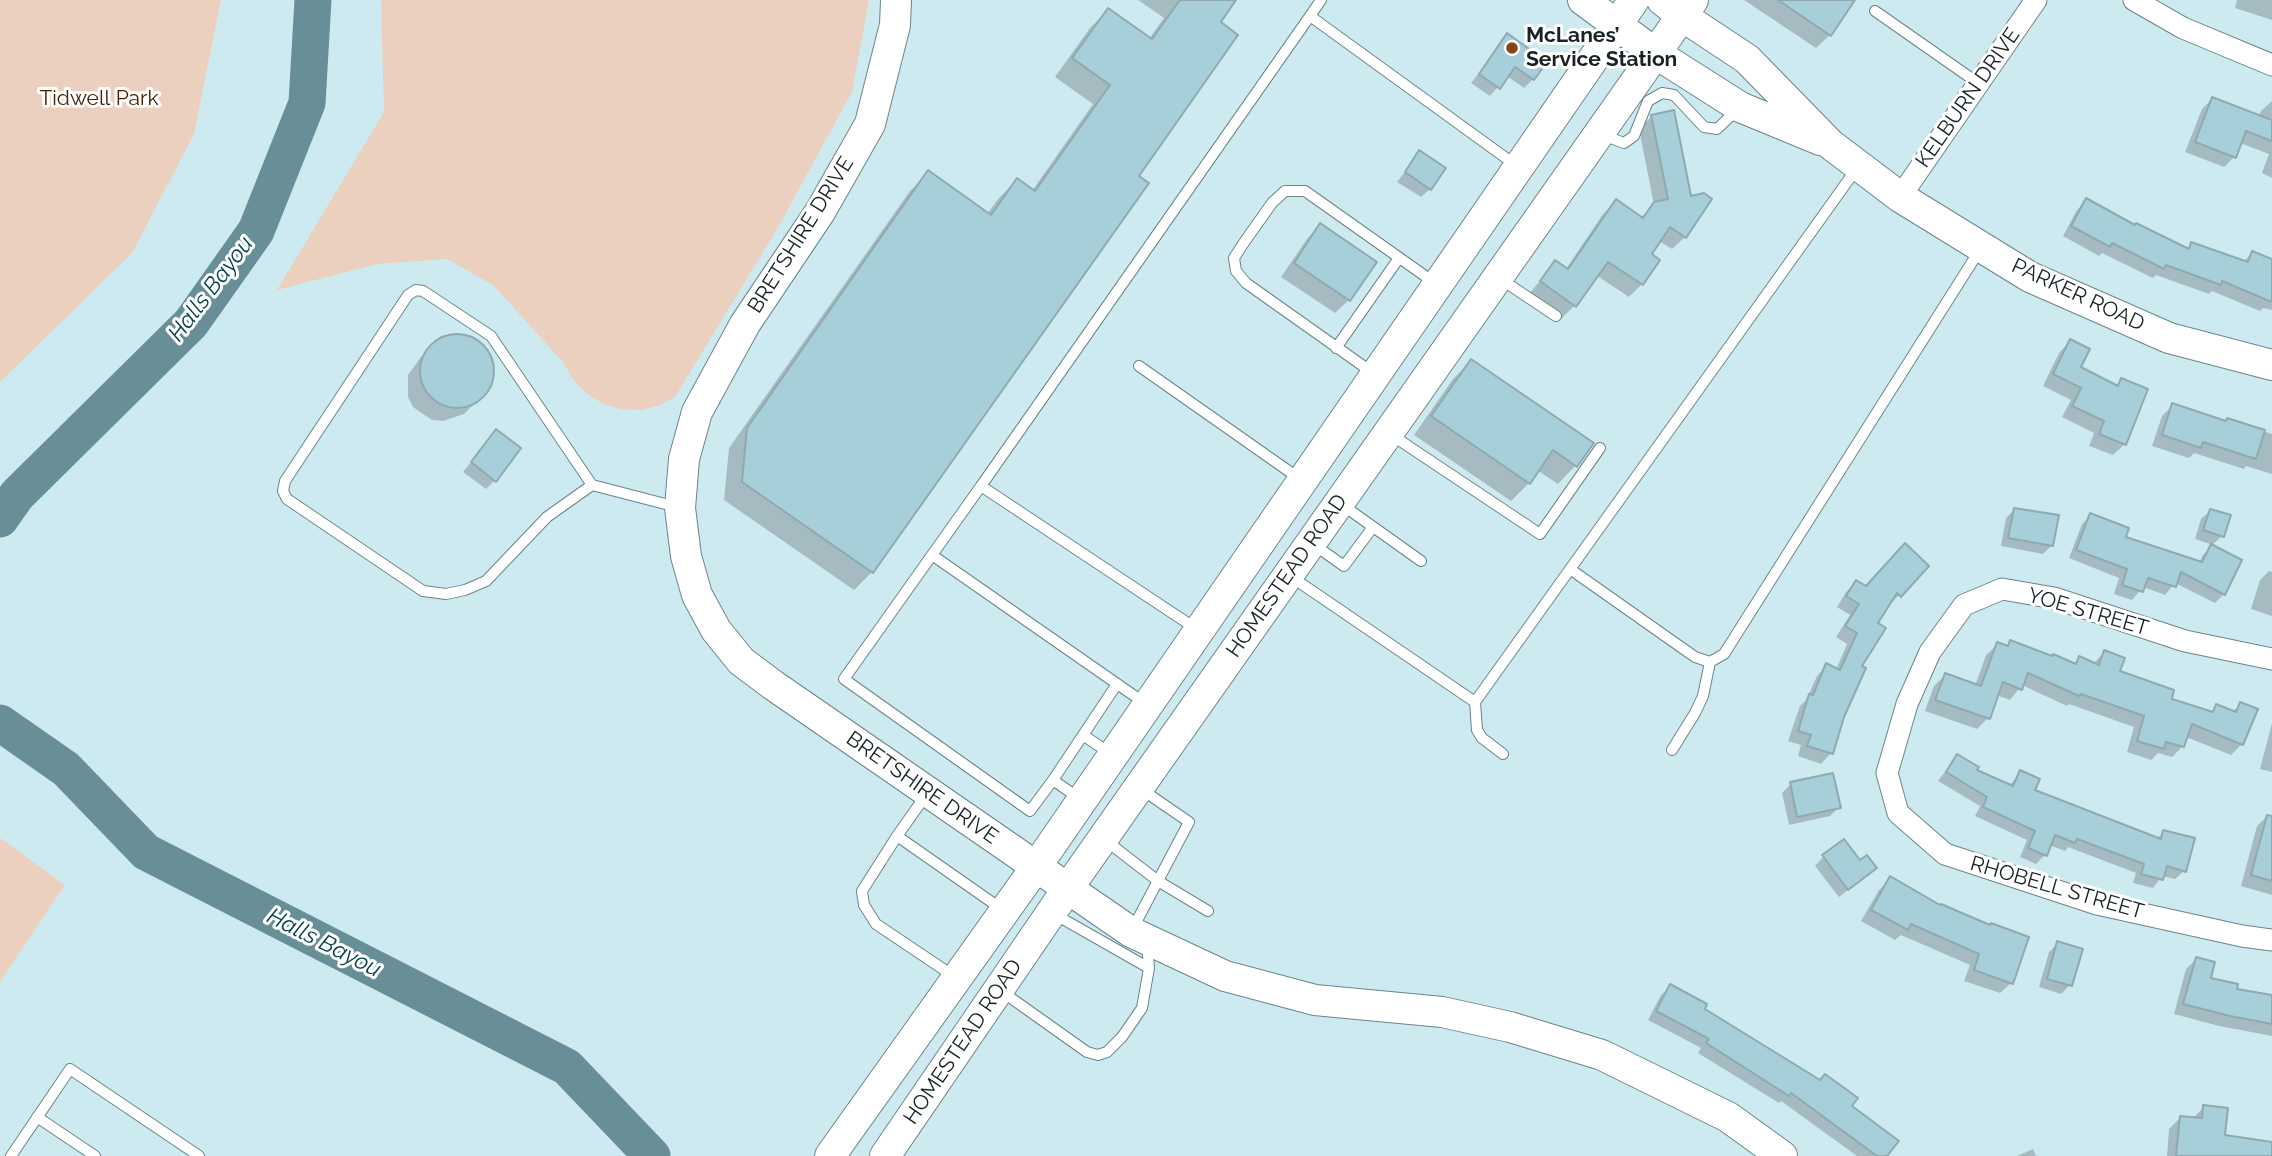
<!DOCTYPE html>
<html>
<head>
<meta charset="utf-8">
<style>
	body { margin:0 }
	canvas { display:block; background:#ceeaf1 }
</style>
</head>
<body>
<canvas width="2272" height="1156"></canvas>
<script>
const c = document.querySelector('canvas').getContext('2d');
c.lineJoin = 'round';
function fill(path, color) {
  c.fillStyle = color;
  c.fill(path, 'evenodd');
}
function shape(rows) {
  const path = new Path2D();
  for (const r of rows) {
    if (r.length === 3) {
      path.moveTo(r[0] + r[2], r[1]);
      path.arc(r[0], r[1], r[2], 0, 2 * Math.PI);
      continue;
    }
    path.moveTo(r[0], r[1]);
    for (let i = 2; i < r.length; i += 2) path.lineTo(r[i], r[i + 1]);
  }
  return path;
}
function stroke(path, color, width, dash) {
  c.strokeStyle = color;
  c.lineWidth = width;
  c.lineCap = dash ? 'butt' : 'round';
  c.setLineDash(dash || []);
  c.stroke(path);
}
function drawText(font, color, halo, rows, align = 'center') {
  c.font = font + ' Raleway,sans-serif';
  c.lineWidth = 6;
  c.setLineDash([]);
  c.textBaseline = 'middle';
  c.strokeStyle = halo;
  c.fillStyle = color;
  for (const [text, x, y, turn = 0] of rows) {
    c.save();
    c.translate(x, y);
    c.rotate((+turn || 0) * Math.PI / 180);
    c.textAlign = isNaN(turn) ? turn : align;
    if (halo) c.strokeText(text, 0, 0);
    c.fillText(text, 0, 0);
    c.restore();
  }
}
fill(shape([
	[0,0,221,0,194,134,132,253,0,382],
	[381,0,869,0,852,92,776,231,675,397,658,406,640,410,620,409,602,403,586,393,573,379,563,362,493,285,447,259,377,264,277,290,384,112],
	[0,838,65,885,0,982]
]), '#ebcfbf');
fill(shape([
	[1138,0,1234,0,1218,23,1136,176,872,572,854,590,724,500,729,448,910,191,928,173,987,214,999,198,1017,180,1032,191,1093,104,1055,77,1090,28,1108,10,1149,39,1164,18],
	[1744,0,1853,0,1830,35,1816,48],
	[2237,0,2272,0,2272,20,2235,8],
	[1508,36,1533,79,1524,88,1507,76,1490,96,1471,83],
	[2212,99,2258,117,2261,111,2272,101,2272,178,2262,173,2269,154,2240,143,2234,157,2224,167,2185,152,2202,109],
	[1652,116,1685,237,1672,249,1659,241,1649,255,1658,261,1642,284,1629,297,1596,275,1574,306,1561,319,1528,295,1556,262,1566,269,1603,214,1616,202,1640,218,1654,205,1639,129],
	[1420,153,1430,189,1421,197,1397,182],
	[2087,200,2134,227,2186,250,2192,244,2243,262,2252,253,2272,261,2272,310,2263,308,2260,311,2212,291,2209,294,2156,275,2153,278,2102,253,2099,256,2063,236,2077,210],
	[1320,225,1349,300,1335,313,1281,277,1307,239],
	[456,335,467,337,486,350,491,359,491,382,478,400,464,414,443,421,432,420,413,407,408,397,408,375,421,357,435,342],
	[2070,341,2078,368,2115,386,2121,380,2125,444,2113,455,2089,446,2094,433,2062,417,2071,400,2043,386,2059,353],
	[1471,361,1576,465,1558,484,1537,470,1529,483,1511,501,1414,435,1453,379],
	[2173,405,2225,422,2228,420,2272,434,2272,474,2246,466,2244,469,2194,453,2189,458,2152,446,2162,416],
	[496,431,495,480,486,489,463,472],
	[2015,509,2052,545,2043,554,2001,546,2006,518],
	[2210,511,2222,536,2211,546,2224,594,2215,603,2175,583,2165,595,2143,587,2132,600,2114,594,2119,578,2069,558,2082,524,2091,515,2124,538,2199,563,2203,555,2213,545,2195,539,2201,519],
	[1895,556,1899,595,1889,605,1888,604,1876,623,1831,753,1821,764,1798,756,1801,745,1788,741,1800,706,1806,700,1817,676,1827,665,1836,670,1847,644,1836,637,1850,615,1837,607,1846,592,1856,582,1865,588],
	[2269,571,2272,572,2272,616,2251,609,2260,580],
	[2010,642,2073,665,2080,658,2093,664,2104,652,2118,672,2169,700,2210,713,2216,706,2232,712,2241,704,2242,744,2231,755,2186,737,2183,746,2172,757,2158,753,2151,760,2127,752,2134,727,2069,704,2067,706,2022,685,2010,700,1996,695,1988,718,1977,729,1925,711,1934,686,1945,675,1975,686,1986,655,1997,645,2005,647],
	[2272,723,2272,772,2260,769],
	[1957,756,1974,771,2009,786,2021,772,2032,791,2156,839,2164,832,2184,871,2175,879,2162,876,2153,888,2133,883,2136,873,2068,847,2065,851,2049,845,2045,855,2036,864,2020,857,2027,840,1975,816,1980,806,1938,781],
	[1791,784,1839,807,1830,816,1789,825,1782,793],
	[2268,815,2272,816,2272,895,2241,886,2257,826],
	[1823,857,1860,863,1875,868,1839,897,1815,866],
	[1890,879,1940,907,2011,983,2000,993,1964,981,1970,965,1901,935,1895,940,1861,921,1879,890],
	[2058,943,2070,985,2061,994,2039,987,2049,952],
	[2196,959,2209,979,2235,990,2272,996,2272,1036,2219,1026,2174,1014,2186,969],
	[1670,987,1849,1106,1885,1156,1857,1156,1781,1101,1779,1103,1698,1053,1701,1048,1648,1020,1661,995],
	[2204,1107,2223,1137,2272,1144,2272,1156,2167,1156,2169,1129,2180,1118,2193,1118],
	[2033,1149,2036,1156,2017,1156]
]), '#0003');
stroke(shape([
	[0,497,8,509]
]), '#688e97', 6);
stroke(shape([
	[0,519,17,495,191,323,256,231,307,103,313,0],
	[0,723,66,769,146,852,567,1067,652,1156]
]), '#688e97', 37);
const building = shape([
	[1180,0,1236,0,1221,22,1238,35,1139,176,1149,183,873,573,742,482,747,428,928,170,991,215,1017,178,1035,191,1110,85,1072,58,1108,8,1152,39,1180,0],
	[1778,0,1855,0,1831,36,1778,0],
	[1507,33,1547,62,1534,80,1515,67,1500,89,1479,74,1507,33],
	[2212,97,2272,120,2272,141,2246,131,2236,158,2195,142,2212,97],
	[1674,110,1691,196,1704,193,1712,199,1686,238,1670,227,1652,254,1660,260,1643,285,1608,262,1576,307,1540,281,1555,260,1568,269,1616,199,1643,218,1654,202,1668,199,1651,115,1674,110],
	[1419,150,1446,168,1431,190,1405,172,1419,150],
	[2086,198,2135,225,2136,223,2189,249,2191,242,2248,262,2252,251,2272,259,2272,302,2222,281,2221,285,2166,265,2164,269,2112,243,2110,247,2071,226,2086,198],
	[1320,223,1377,262,1350,301,1294,263,1320,223],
	[457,371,37],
	[2070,339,2090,349,2081,367,2118,386,2121,378,2148,389,2126,445,2099,434,2104,421,2072,406,2081,388,2053,374,2070,339],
	[1471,359,1594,443,1577,467,1553,450,1530,484,1431,416,1471,359],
	[2172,403,2226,421,2227,418,2265,430,2256,459,2203,442,2201,448,2162,435,2172,403],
	[496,429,521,448,496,482,471,462,496,429],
	[2014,508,2059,515,2053,546,2008,538,2014,508],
	[2210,509,2231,515,2224,537,2203,530,2210,509],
	[2090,513,2129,528,2126,537,2202,562,2211,544,2242,560,2225,595,2181,572,2176,587,2148,578,2143,592,2122,585,2127,569,2076,550,2090,513],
	[1905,543,1929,566,1901,597,1897,593,1878,623,1886,628,1862,666,1866,668,1844,717,1833,754,1807,746,1811,735,1798,731,1809,694,1813,695,1826,663,1840,670,1857,633,1845,626,1859,604,1846,596,1856,580,1866,586,1905,543],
	[2010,640,2052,656,2053,654,2076,664,2079,656,2099,665,2104,650,2125,658,2120,671,2174,690,2172,699,2213,712,2216,704,2236,712,2240,702,2258,709,2243,745,2192,724,2184,747,2166,742,2164,749,2137,741,2144,716,2081,694,2079,696,2028,673,2022,690,2003,682,1990,719,1935,700,1945,673,1981,686,1997,642,2008,646,2010,640],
	[1957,754,1979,767,1977,770,2013,786,2020,770,2040,779,2035,790,2161,839,2163,830,2195,838,2186,872,2167,866,2163,880,2141,874,2144,864,2077,839,2075,843,2055,835,2047,856,2028,848,2035,831,1983,807,1987,797,1946,772,1957,754],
	[1833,773,1841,808,1797,817,1790,782,1833,773],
	[2267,815,2272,816,2272,881,2251,875,2267,815],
	[1844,839,1860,860,1867,855,1877,868,1848,890,1822,855,1844,839],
	[1890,876,1940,905,1941,904,1990,925,1991,923,2029,937,2013,984,1974,970,1979,954,1911,924,1908,930,1871,910,1890,876],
	[2057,941,2083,949,2072,986,2047,979,2057,941],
	[2196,957,2215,962,2211,978,2238,984,2237,989,2272,995,2272,1024,2230,1016,2183,1004,2196,957],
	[1670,984,1707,1004,1705,1009,1820,1080,1825,1074,1858,1098,1852,1106,1899,1141,1887,1156,1877,1156,1791,1093,1789,1096,1706,1043,1709,1039,1656,1011,1670,984],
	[2203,1105,2228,1108,2225,1135,2272,1142,2272,1156,2176,1156,2180,1116,2202,1118,2203,1105]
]);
fill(building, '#a7cfd9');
stroke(building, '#8ea9af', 2);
const lane = shape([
	[1875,11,1978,83],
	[1310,16,1321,0],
	[1600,134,1624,143,1634,136,1648,101,1662,93,1674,95,1704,127,1717,129,1738,109],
	[1499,278,1556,316],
	[1336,348,1399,258],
	[1139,366,1300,479],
	[1373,373,1246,283,1236,271,1234,258,1243,244,1272,203,1285,191,1305,191,1435,283],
	[1390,434,1540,534,1600,448],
	[592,485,491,336,423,291,416,290,408,295,285,481,283,491,287,499,423,591,446,594,465,590,486,581,547,517,592,485,677,507],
	[981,486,932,555,1146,704],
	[1341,504,1421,561],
	[1313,544,1344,566,1373,527],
	[932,555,844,679,1030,811,1053,780],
	[1570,569,1695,657,1710,662,1724,654,1981,248],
	[1290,576,1475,702,1857,168],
	[1198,630,981,486,1310,16,1517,166],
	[1475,702,1477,730,1482,738,1503,754],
	[1672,750,1695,713,1703,696,1710,662],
	[1111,754,1083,735,1117,684],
	[926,795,897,836,1003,910],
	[1080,799,1053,780,1083,735],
	[897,836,862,891,864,905,876,924,955,977],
	[1105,840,1158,881,1208,911],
	[1054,914,1149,968],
	[1132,930,1189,822,1141,789],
	[1001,991,1087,1052,1098,1055,1107,1052,1122,1037,1142,1008,1149,968,1147,942],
	[37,1117,95,1156],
	[11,1156,70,1069,199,1156]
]);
const street = shape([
	[2134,0,2183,28,2272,65],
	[1900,197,2036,0],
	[2272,659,2185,641,2054,598,2002,589,1964,605,1930,652,1907,704,1887,773,1898,813,1945,854,2097,904,2242,936,2272,940]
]);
const secondary = shape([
	[896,0,895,25,870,124,820,212,745,324,697,412,684,459,680,508,686,556,697,595,716,630,741,661,773,685,1131,932,1225,976,1315,1000,1442,1012,1510,1027,1602,1055,1728,1117,1782,1156],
	[1583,0,1655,53,1740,107,1820,140],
	[1662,0,1682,16,1747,59,1830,144,1900,197,2030,277,2169,338,2272,365],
	[830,1156,1036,867,1634,0],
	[885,1156,1068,888,1693,0]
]);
stroke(lane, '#6b858b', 12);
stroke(street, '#6b858b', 23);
stroke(secondary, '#6b858b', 32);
stroke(lane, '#fff', 10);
stroke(street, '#fff', 21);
stroke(secondary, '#fff', 30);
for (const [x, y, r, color] of [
	[1512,48,7,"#894615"]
]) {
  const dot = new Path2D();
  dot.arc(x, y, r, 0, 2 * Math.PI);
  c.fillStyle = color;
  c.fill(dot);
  stroke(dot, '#fff', 2.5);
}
drawText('bold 21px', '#182225', '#fff', [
	["McLanes’",1526,36],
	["Service Station",1526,60]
], 'left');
drawText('21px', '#182225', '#fff', [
	["KELBURN DRIVE",1968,98,-55],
	["BRETSHIRE DRIVE",801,235,-58],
	["PARKER ROAD",2078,295,25],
	["HOMESTEAD ROAD",1287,576,-55],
	["YOE STREET",2088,612,16],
	["BRETSHIRE DRIVE",922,788,35],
	["RHOBELL STREET",2057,888,16],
	["HOMESTEAD ROAD",963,1042,-56]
]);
drawText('21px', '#492001', '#fff', [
	["Tidwell Park",99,99]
]);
drawText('italic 23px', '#06434e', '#fff', [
	["Halls Bayou",211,289,-53],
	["Halls Bayou",324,943,27]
]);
</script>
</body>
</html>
